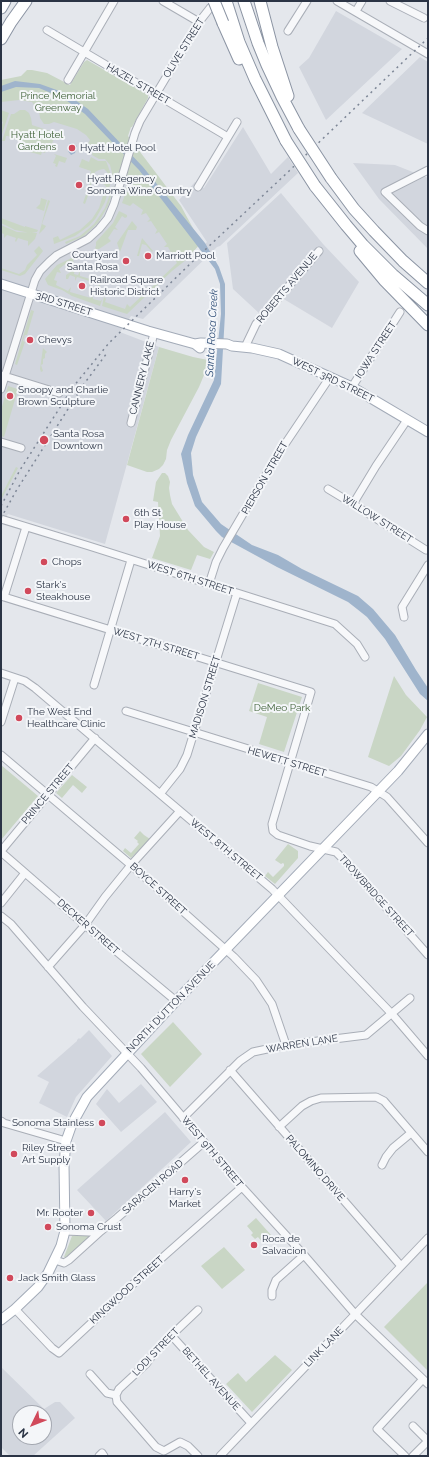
<!DOCTYPE html>
<html>
<head>
<meta charset="utf-8">
<style>
	body { margin:0 }
	#map { position:relative; width:429px; height:1457px; overflow:hidden; background:#e4e7ec; font-family:Raleway,sans-serif }
	canvas { display:block }
	.frame { position:absolute; inset:0; border:2px solid #2b3445; pointer-events:none }
	.north { position:absolute; left:12px; top:1405px; width:40px; height:40px; box-sizing:border-box; background:#f4f6f9; border:1px solid #a4a8b1; border-radius:50%; rotate:227deg; font-size:11px; font-weight:700; line-height:16px; text-align:center; color:#2b3445 }
	.north::after { content:''; display:block; margin:auto; width:14px; height:18px; background:#d1495b; clip-path:polygon(50% 0,100% 100%,50% 72%,0 100%) }
</style>
</head>
<body>
<div id="map">
<canvas width="429" height="1457"></canvas>
<div class="frame"></div>
<div class="north">N</div>
</div>
<script>
const c = document.querySelector('canvas').getContext('2d');
c.lineJoin = 'round';
function fill(path, color) {
  c.fillStyle = color;
  c.fill(path, 'evenodd');
}
function shape(rows) {
  const path = new Path2D();
  for (const r of rows) {
    path.moveTo(r[0], r[1]);
    for (let i = 2; i < r.length; i += 2) path.lineTo(r[i], r[i + 1]);
  }
  return path;
}
function stroke(path, color, width, dash) {
  c.strokeStyle = color;
  c.lineWidth = width;
  c.lineCap = dash ? 'butt' : 'round';
  c.setLineDash(dash || []);
  c.stroke(path);
}
function drawText(font, color, halo, rows, align = 'center') {
  c.font = font + ' Raleway,sans-serif';
  c.lineWidth = 4;
  c.setLineDash([]);
  c.textBaseline = 'middle';
  c.strokeStyle = halo;
  c.fillStyle = color;
  for (const [text, x, y, turn = 0] of rows) {
    c.save();
    c.translate(x, y);
    c.rotate((+turn || 0) * Math.PI / 180);
    c.textAlign = isNaN(turn) ? turn : align;
    if (halo) c.strokeText(text, 0, 0);
    c.fillText(text, 0, 0);
    c.restore();
  }
}
fill(shape([
	[336,11,402,49,326,120,299,67,309,58],
	[420,57,428,62,428,144,362,113],
	[1,96,49,97,148,189,196,253,207,242,179,200,195,182,204,188,243,127,271,174,288,157,298,173,220,246,217,247,143,319,131,316,120,332,159,347,105,544,8,514,1,525],
	[353,163,395,165,428,178,428,249,379,199],
	[281,193,323,244,359,282,332,328,277,295,260,314,233,289,227,243],
	[89,1030,112,1056,76,1097,67,1117,39,1103,49,1082,37,1076,77,1041,77,1040,79,1038,80,1039],
	[141,1084,157,1102,121,1132,96,1104,107,1089,119,1103],
	[165,1112,191,1142,106,1221,77,1190],
	[1,1367,44,1409,55,1402,60,1402,75,1418,33,1456,10,1456,1,1447],
	[20,1413,44,1413,44,1437,20,1437]
]), '#d2d6de');
fill(shape([
	[87,60,148,95,148,98,132,127,131,127,128,136,181,206,201,243,186,260,172,271,127,314,102,306,104,297,106,299,105,302,125,309,127,304,130,307,144,294,142,290,146,292,148,290,146,287,150,289,159,280,157,277,160,279,177,263,168,247,164,247,167,244,159,232,155,234,157,230,151,221,147,222,150,219,146,213,141,215,143,210,133,203,130,206,122,203,126,192,132,193,138,197,134,191,126,189,127,183,117,172,116,178,113,177,110,165,105,159,99,159,92,155,93,150,86,147,90,140,86,135,77,129,54,122,49,124,44,124,40,118,39,111,32,102,19,100,1,102,1,80,21,76,27,70,32,70,47,73,70,85,84,62],
	[1,110,9,113,1,137,1,128,3,122,1,121],
	[20,110,25,110,29,113,31,118,32,125,56,133,50,149,47,148,45,153,42,152,41,155,26,151,26,147,23,146,24,143,8,136,6,136,5,141,2,141,11,114,14,114],
	[54,154,67,158,65,163,59,161,57,167,55,166,56,164,53,163,56,156],
	[91,157,98,161,106,161,108,166,112,178,105,202,96,218,89,226,75,236,54,244,53,238,58,236,60,240,80,230,92,219,99,208,106,186,103,184,107,181,109,177,107,172,104,169,99,170,95,172,94,178,96,182,92,181,90,191,93,193,89,193,85,204,83,203,91,180,89,179,91,171,79,167,82,159,89,162],
	[114,183,113,186,114,187,108,206,98,223,84,236,66,244,65,242,80,236,94,224,105,208],
	[41,198,47,200,44,211,36,208,40,204],
	[48,200,50,201,42,224,46,226,44,229,39,234],
	[119,211,127,215,127,217,125,218,122,216,115,227,118,230,114,229,108,238,111,241,99,249,96,249,95,247,96,246,96,242,113,223],
	[1,218,25,227,25,226,38,230,37,232,30,233,15,230,1,223],
	[132,221,137,227,136,230,128,230,120,252,117,243],
	[1,225,17,232,37,233,35,239,28,246,28,241,24,240,18,238,16,242,15,241,16,238,7,235,4,238,4,234,1,233],
	[142,238,153,251,152,252,146,245,142,244,139,256,137,256],
	[39,246,43,251,25,274,20,276,1,270,1,268,19,274,25,270,27,265,37,255,34,251],
	[82,253,87,254,88,256,85,258,83,255,73,260,74,263,71,261,64,265,59,269,61,273,57,272,54,280,57,281,56,285,68,291,71,287,70,292,91,298,93,294,93,299,101,301,103,297,100,306,72,296,62,290,48,285,45,279,57,265],
	[75,269,74,274,78,275,80,271,80,276,90,279,92,275,92,280,100,282,102,278,99,289,98,288,99,284,91,282,89,286,89,281,77,277,75,281,75,277,70,275,68,279,66,279,66,275],
	[31,310,34,311,27,335,25,335,23,341,25,342,17,365,15,364],
	[159,347,193,357,208,360,207,368,199,387,171,440,167,450,166,459,163,465,159,469,152,472,147,472,127,465],
	[43,348,47,352,45,354,45,358,43,359,43,364,41,365,43,371,41,372,40,369],
	[8,386,18,389,4,437,1,436,1,410],
	[16,467,18,468,1,500,1,496],
	[162,473,165,473,168,476,170,482,169,488,170,495,172,504,188,530,204,547,214,552,210,559,197,555,191,570,152,558,160,536,158,502,153,501,156,482],
	[394,676,406,695,427,717,420,730,401,756,389,766,368,757],
	[258,683,302,697,284,752,259,744,267,717,249,711],
	[1,765,38,796,1,840],
	[72,775,87,787,82,793,73,785,62,798,56,793],
	[140,831,144,835,150,839,131,858,123,851,125,848,131,853,139,844,137,842,138,841,134,838],
	[288,844,298,851,298,858,275,884,265,876,268,872,273,877,284,866,284,864,283,863,281,864,275,860],
	[173,1022,202,1054,170,1087,141,1054],
	[256,1218,271,1235,262,1242,258,1237,255,1239,251,1235,253,1233,247,1226],
	[72,1236,88,1236,89,1237,66,1258,64,1257],
	[224,1247,245,1270,222,1289,201,1266],
	[428,1282,428,1371,384,1327],
	[275,1355,292,1370,252,1412,226,1384,238,1373,246,1382]
]), '#c9d6c5');
fill(shape([
	[15,81,40,84,65,93,88,109,143,167,205,243,219,267,225,284,225,314,221,384,196,437,191,453,193,475,202,502,221,524,252,545,278,555,302,569,358,596,373,609,395,635,416,670,428,688,428,701,420,694,385,639,367,617,357,609,348,602,277,567,222,537,216,531,195,506,187,483,181,454,188,435,214,380,221,314,220,284,215,269,139,170,85,114,63,98,39,88,16,87,1,92,1,86],
	[70,143,72,143,77,146,75,153,71,155,68,151]
]), '#9fb4cc');
const minor = shape([
	[163,1,199,22],
	[337,1,428,54],
	[390,1,424,18],
	[356,11,362,1],
	[47,30,228,137],
	[288,31,307,1],
	[68,80,114,1],
	[428,170,385,192,420,226,428,231],
	[198,187,237,122],
	[245,347,256,324,319,251],
	[1,375,59,393],
	[352,387,400,312],
	[1,389,35,280,40,271,49,262,57,255,88,239,99,229,108,218,114,204,135,133,140,121,199,22,210,8,218,1],
	[131,423,154,333],
	[1,442,21,448],
	[328,489,353,504,426,550],
	[353,504,376,466,407,420],
	[1,519,89,546,335,624,357,644,365,657],
	[209,584,216,562,223,548,277,456,330,377],
	[1,596,311,692,272,824,273,831,278,835,310,846,336,852,346,862,428,955],
	[4,597,26,527],
	[404,617,402,607,428,565],
	[1,673,25,681,35,688,272,889,392,1014,428,1056],
	[94,685,131,560],
	[126,711,371,787,387,797,428,843],
	[1,722,15,678],
	[1,755,131,865,234,957,256,980,272,1004,286,1045],
	[160,794,180,769,187,755,237,593],
	[1,851,95,738],
	[1,852,85,925,176,1001],
	[1,903,25,873],
	[1,916,11,924,83,1007,141,1068,242,1187,304,1255,355,1314,428,1384],
	[48,967,85,925,105,897,131,865,180,811],
	[230,1070,401,1266],
	[183,1118,240,1061,253,1052,286,1045,366,1035,410,998],
	[1,1121,4,1123,66,1141],
	[279,1127,302,1106,311,1101,321,1098,376,1097,384,1101,428,1152],
	[382,1165,386,1157,393,1148,411,1133],
	[65,1231,89,1232,101,1231,117,1218,204,1142],
	[55,1260,64,1263,69,1260,101,1231],
	[272,1296,272,1290,276,1280,304,1255],
	[15,1309,52,1348,59,1353,146,1272,242,1187],
	[198,1310,157,1349,146,1364,119,1389,116,1395,117,1402,156,1447,164,1451,180,1442,188,1446,198,1456],
	[171,1335,251,1423],
	[90,1374,107,1393,116,1395],
	[413,1426,428,1441],
	[99,1456,102,1453,104,1456],
	[220,1456,428,1238],
	[405,1456,377,1429,423,1379],
	[413,1456,428,1441]
]);
const major = shape([
	[1,284,148,331,195,344,200,348],
	[195,344,201,343,227,344,232,346,252,348,279,354,352,387,428,432],
	[1,1320,15,1309,38,1287,48,1273,61,1246,65,1231,64,1165,66,1141,72,1124,87,1097,176,1001,398,771,428,734]
]);
const highway = shape([
	[226,1,239,42,255,79,286,141],
	[244,1,258,43,267,65,282,97,299,129],
	[260,1,272,47,288,96],
	[1,8,5,1],
	[223,23,239,59],
	[1,39,11,22,26,1],
	[331,178,354,209,374,231,403,261,428,283],
	[315,186,346,225,363,245,393,275,428,305],
	[360,251,385,281,428,325]
]);
stroke(minor, '#a9aeb7', 9);
stroke(major, '#a3abb8', 11);
stroke(highway, '#8b94a3', 13);
stroke(minor, '#f7f8fa', 7);
stroke(major, '#fff', 9);
stroke(highway, '#fff', 11);
stroke(shape([
	[1,506,20,470,73,387,109,343,190,264,288,172,428,38],
	[1,518,16,491,61,420,84,384,107,353]
]), '#7d8696', 1.5, [2, 4]);
const highwayBridge = shape([
	[214,1,223,23],
	[299,129,331,178],
	[286,141,315,186]
]);
stroke(highwayBridge, '#8b94a3', 13, []);
stroke(highwayBridge, '#fff', 11);
for (const [x, y, r, color] of [
	[72,148,4,"#d1495b"],
	[79,185,4,"#d1495b"],
	[148,256,4,"#d1495b"],
	[126,261,4,"#d1495b"],
	[82,286,4,"#d1495b"],
	[30,340,4,"#d1495b"],
	[10,396,4,"#d1495b"],
	[44,440,5,"#d1495b"],
	[126,519,4,"#d1495b"],
	[44,562,4,"#d1495b"],
	[28,591,4,"#d1495b"],
	[19,718,4,"#d1495b"],
	[102,1123,4,"#d1495b"],
	[14,1154,4,"#d1495b"],
	[185,1180,4,"#d1495b"],
	[91,1213,4,"#d1495b"],
	[48,1227,4,"#d1495b"],
	[254,1245,4,"#d1495b"],
	[10,1278,4,"#d1495b"]
]) {
  const dot = new Path2D();
  dot.arc(x, y, r, 0, 2 * Math.PI);
  c.fillStyle = color;
  c.fill(dot);
  stroke(dot, '#f4f6f9', 1.5);
}
drawText('10px', '#2b3445', '#f4f6f9', [
	["OLIVE STREET",184,48,-58],
	["HAZEL STREET",138,84,30],
	["ROBERTS AVENUE",287,288,-50],
	["3RD STREET",64,304,18],
	["IOWA STREET",376,350,-57],
	["CANNERY LAKE",142,378,-76],
	["WEST 3RD STREET",333,380,26],
	["PIERSON STREET",265,478,-60],
	["WILLOW STREET",377,519,32],
	["WEST 6TH STREET",190,578,18],
	["WEST 7TH STREET",156,644,17],
	["MADISON STREET",205,697,-73],
	["HEWETT STREET",287,762,17],
	["PRINCE STREET",48,794,-50],
	["WEST 8TH STREET",226,850,40],
	["BOYCE STREET",158,889,42],
	["TROWBRIDGE STREET",376,896,48],
	["DECKER STREET",88,927,41],
	["NORTH DUTTON AVENUE",171,1007,-46],
	["WARREN LANE",302,1044,-9],
	["WEST 9TH STREET",212,1152,50],
	["PALOMINO DRIVE",315,1168,49],
	["SARACEN ROAD",153,1187,-41],
	["KINGWOOD STREET",127,1290,-42],
	["LINK LANE",324,1347,-46],
	["LODI STREET",156,1352,-46],
	["BETHEL AVENUE",211,1379,48]
]);
drawText('10px', '#3f6138', '#f4f6f9', [
	["Prince Memorial",58,96],
	["Greenway",58,108],
	["Hyatt Hotel",37,135],
	["Gardens",37,147],
	["DeMeo Park",282,708]
]);
drawText('10px', '#2b3445', '#f4f6f9', [
	["Hyatt Hotel Pool",80,148],
	["Hyatt Regency",87,179],
	["Sonoma Wine Country",87,191],
	["Courtyard",118,255,"right"],
	["Santa Rosa",118,267,"right"],
	["Marriott Pool",156,256],
	["Railroad Square",90,280],
	["Historic District",90,292],
	["Chevys",38,340],
	["Snoopy and Charlie",18,390],
	["Brown Sculpture",18,402],
	["Santa Rosa",53,434],
	["Downtown",53,446],
	["6th St",134,513],
	["Play House",134,525],
	["Chops",52,562],
	["Stark's",36,585],
	["Steakhouse",36,597],
	["The West End",27,712],
	["Healthcare Clinic",27,724],
	["Sonoma Stainless",94,1123,"right"],
	["Riley Street",22,1148],
	["Art Supply",22,1160],
	["Harry's",185,1192,"center"],
	["Market",185,1204,"center"],
	["Mr. Rooter",83,1213,"right"],
	["Sonoma Crust",56,1227],
	["Roca de",262,1239],
	["Salvacion",262,1251],
	["Jack Smith Glass",18,1278]
], 'left');
drawText('italic 11px', '#34527a', '#f4f6f9', [
	["Santa Rosa Creek",212,333,-87]
]);
</script>
</body>
</html>
